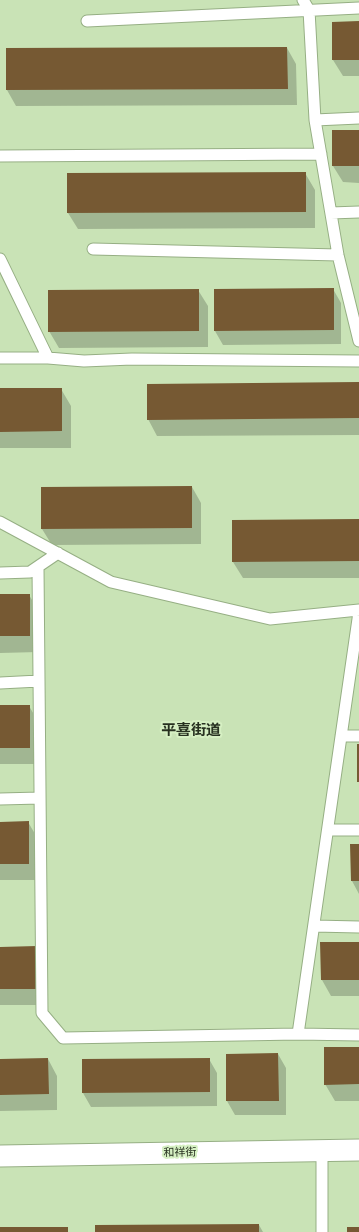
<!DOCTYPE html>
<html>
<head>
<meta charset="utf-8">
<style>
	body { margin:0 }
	canvas { display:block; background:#c9e3b6 }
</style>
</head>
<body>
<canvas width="359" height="1232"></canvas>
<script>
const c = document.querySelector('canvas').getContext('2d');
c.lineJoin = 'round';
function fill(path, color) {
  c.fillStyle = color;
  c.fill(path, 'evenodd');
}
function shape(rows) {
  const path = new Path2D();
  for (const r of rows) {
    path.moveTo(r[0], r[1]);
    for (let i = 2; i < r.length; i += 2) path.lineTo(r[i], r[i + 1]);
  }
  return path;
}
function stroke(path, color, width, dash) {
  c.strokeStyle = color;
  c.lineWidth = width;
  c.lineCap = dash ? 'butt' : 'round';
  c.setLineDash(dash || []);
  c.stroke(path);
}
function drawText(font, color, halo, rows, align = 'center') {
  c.font = font + ' "Varela Round","Noto Sans SC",sans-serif';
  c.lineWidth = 4;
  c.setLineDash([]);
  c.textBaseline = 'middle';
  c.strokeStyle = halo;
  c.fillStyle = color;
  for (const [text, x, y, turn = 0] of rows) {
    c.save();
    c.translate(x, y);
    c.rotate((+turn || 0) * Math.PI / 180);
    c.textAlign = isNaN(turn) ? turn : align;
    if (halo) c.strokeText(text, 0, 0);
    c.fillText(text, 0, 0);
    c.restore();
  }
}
fill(shape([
	[359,22,359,76,343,76,333,60],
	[287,48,296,64,297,105,16,106,7,90],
	[359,131,359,183,343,182,333,166],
	[305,173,315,190,315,228,78,229,68,213],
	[333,289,341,303,341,344,223,345,215,331,215,290],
	[198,290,208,306,208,347,59,348,49,331],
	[359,383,359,435,157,436,148,419],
	[0,389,61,389,71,406,71,448,0,448],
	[192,487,201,503,201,544,52,545,42,529],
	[359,520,359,578,243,578,233,562],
	[0,595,29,595,39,611,39,652,0,653],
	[0,706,29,706,39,723,39,764,0,764],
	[28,822,38,839,38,880,0,880,0,823],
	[351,845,359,845,359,894,352,881],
	[359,943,359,996,331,996,322,980],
	[36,947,46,1005,0,1005,0,948],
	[359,1048,359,1101,335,1101,325,1084],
	[278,1054,286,1068,286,1115,235,1115,227,1101,227,1055],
	[48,1059,57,1076,57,1110,0,1111,0,1060],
	[209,1059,217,1073,217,1106,91,1107,83,1093,83,1060],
	[259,1225,263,1232,96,1232]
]), '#0003');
fill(shape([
	[359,21,359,60,332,60,332,22],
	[287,47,288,89,6,90,6,48],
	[332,130,359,130,359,166,332,166],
	[306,172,306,212,67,213,67,173],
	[334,288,334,330,214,331,214,289],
	[199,289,199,331,48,332,48,290],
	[359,382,359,418,147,420,147,384],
	[0,388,62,388,62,431,0,432],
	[192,486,192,528,41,529,41,487],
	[359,519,359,561,232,562,232,520],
	[0,594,30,594,30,636,0,636],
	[0,705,30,705,30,748,0,748],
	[357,744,359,744,359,782,357,782],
	[29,821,29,864,0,864,0,822],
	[350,844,359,844,359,881,351,881],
	[320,942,359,942,359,980,321,980],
	[37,946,37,989,0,989,0,947],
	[324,1047,359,1047,359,1084,324,1085],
	[278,1053,279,1101,226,1101,226,1054],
	[48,1058,49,1094,0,1095,0,1059],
	[210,1058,210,1092,82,1093,82,1059],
	[259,1224,259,1232,95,1232,95,1225],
	[0,1227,68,1227,68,1232,0,1232],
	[347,1227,359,1227,359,1232,347,1232]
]), '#765933');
const service = shape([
	[303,0,309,10,315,120,338,255,359,341],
	[87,21,359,8],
	[315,120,359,118],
	[0,156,321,154],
	[331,213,359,212],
	[93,249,338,255],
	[0,259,48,358],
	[0,358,48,358,84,361,132,359,359,361],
	[0,522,111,582,270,619,359,610],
	[38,567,42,1013,63,1038,298,1034],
	[0,573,30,572,58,553],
	[359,612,298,1034,359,1035],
	[0,683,39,681],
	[341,736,359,736],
	[0,799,40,798],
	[328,830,359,830],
	[314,926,359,927],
	[322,1232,322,1150]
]);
const minor = shape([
	[0,1156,359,1150]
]);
stroke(service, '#96af84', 13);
stroke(minor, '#96af84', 23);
stroke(service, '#fff', 11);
stroke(minor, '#fff', 21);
drawText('11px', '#273120', '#d6f0c3', [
	["和祥街",180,1153,-1]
]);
drawText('bold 15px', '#273120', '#d6f0c3', [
	["平喜街道",191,731]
]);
</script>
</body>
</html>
